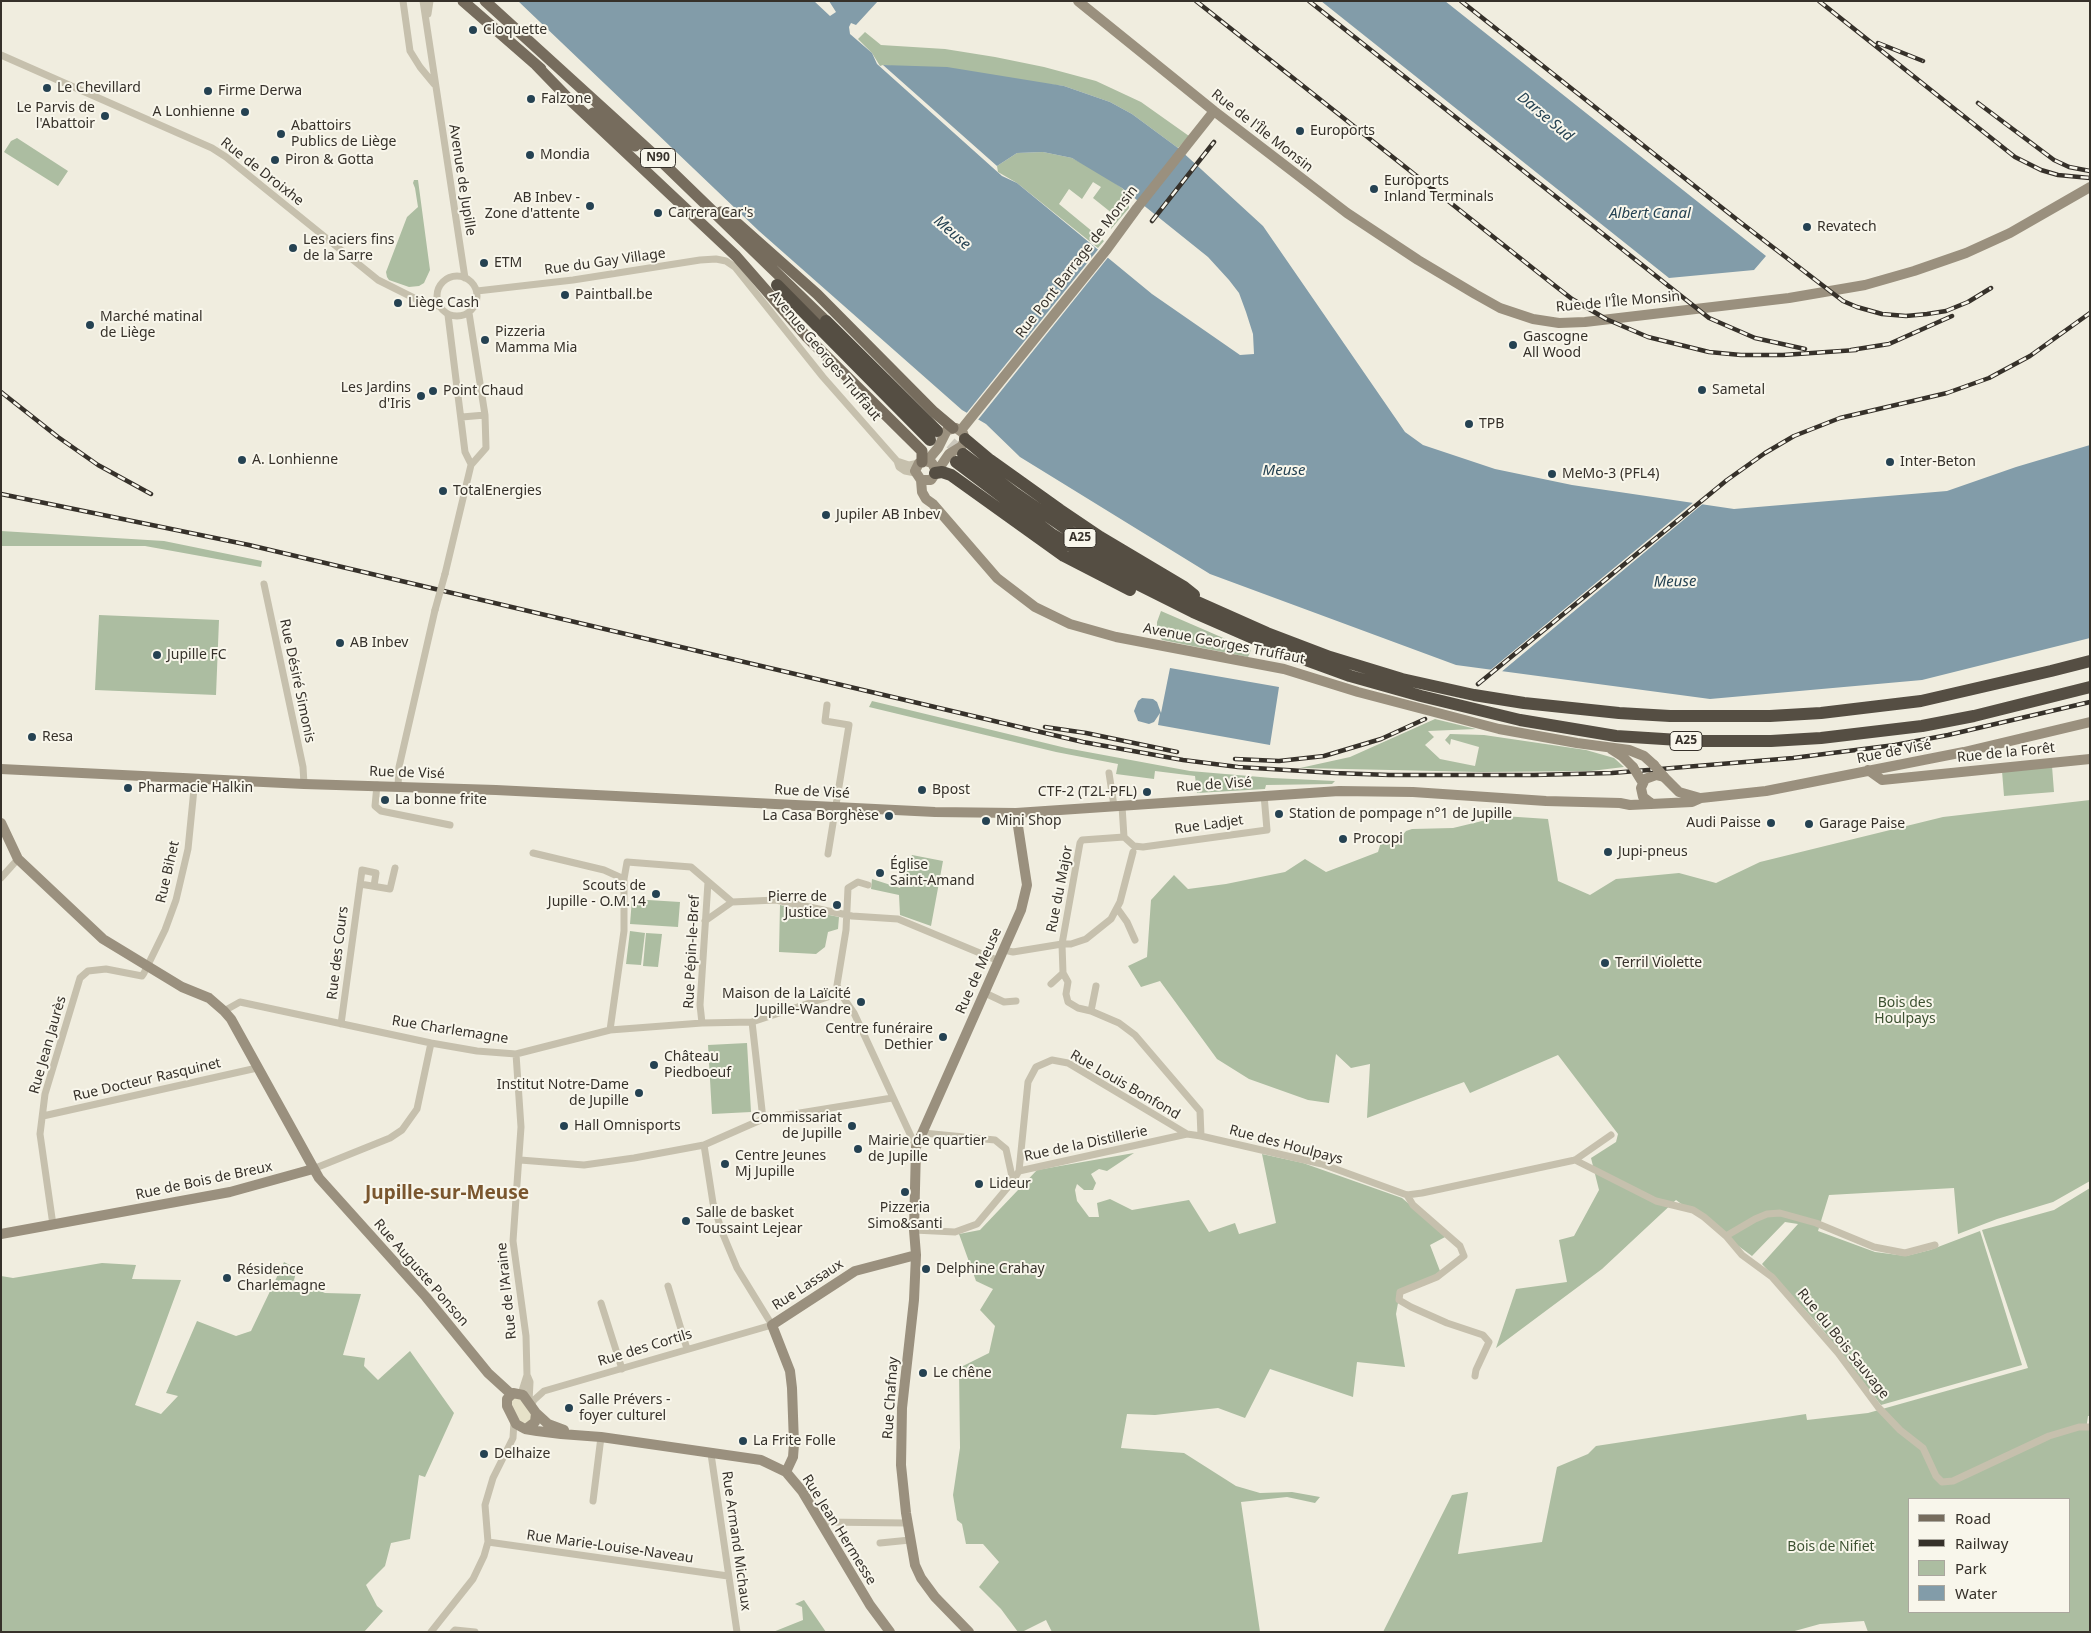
<!DOCTYPE html>
<html>
<head>
<meta charset="utf-8">
<style>
	body { margin:0 }
	#map { position:relative; width:2091px; height:1633px; overflow:hidden; background:#f0eddf; font-family:"Noto Sans",sans-serif }
	canvas { display:block }
	.frame { position:absolute; inset:0; border:2px solid #36312a; pointer-events:none }
	.legend { position:absolute; left:1908px; top:1498px; width:162px; height:115px; box-sizing:border-box; background:#f8f6eb; border:1px solid #aaa79e; margin:0; padding:6px 9px; list-style:none; font-size:15px; color:#36312a }
	.legend li { display:flex; align-items:center; gap:10px; height:25px }
	.legend b { width:25px; border:1px solid #aaa79e }
</style>
</head>
<body>
<div id="map">
<canvas width="2091" height="1633"></canvas>
<div class="frame"></div>
<ul class="legend">
<li><b style="height:6px;background:#766c5d"></b>Road</li>
<li><b style="height:6px;background:#36312a"></b>Railway</li>
<li><b style="height:14px;background:#acbda1"></b>Park</li>
<li><b style="height:14px;background:#829ca9"></b>Water</li>
</ul>
</div>
<script>
const c = document.querySelector('canvas').getContext('2d');
c.lineJoin = 'round';
function fill(path, color) {
  c.fillStyle = color;
  c.fill(path, 'evenodd');
}
function shape(rows) {
  const path = new Path2D();
  for (const r of rows) {
    if (r.length === 3) {
      path.moveTo(r[0] + r[2], r[1]);
      path.arc(r[0], r[1], r[2], 0, 2 * Math.PI);
      continue;
    }
    path.moveTo(r[0], r[1]);
    for (let i = 2; i < r.length; i += 2) path.lineTo(r[i], r[i + 1]);
  }
  return path;
}
function stroke(path, color, width, dash) {
  c.strokeStyle = color;
  c.lineWidth = width;
  c.lineCap = dash ? 'butt' : 'round';
  c.setLineDash(dash || []);
  c.stroke(path);
}
function drawText(font, color, halo, rows, align = 'center') {
  c.font = font + ' "Noto Sans",sans-serif';
  c.lineWidth = 4;
  c.setLineDash([]);
  c.textBaseline = 'middle';
  c.strokeStyle = halo;
  c.fillStyle = color;
  for (const [text, x, y, turn = 0] of rows) {
    c.save();
    c.translate(x, y);
    c.rotate((+turn || 0) * Math.PI / 180);
    c.textAlign = isNaN(turn) ? turn : align;
    if (halo) c.strokeText(text, 0, 0);
    c.fillText(text, 0, 0);
    c.restore();
  }
}
fill(shape([
	[865,32,881,45,945,49,995,57,1044,67,1096,81,1141,102,1189,136,1178,148,1132,114,1110,102,1064,86,883,65,880,66,872,53,858,39],
	[17,138,68,171,58,186,4,152,11,141],
	[1043,152,1072,158,1099,172,1122,188,1129,195,1129,208,1111,229,1105,225,1113,214,1093,198,1101,187,1093,182,1082,199,1069,189,1059,204,1104,241,1098,248,1017,183,998,172,997,166,1017,153],
	[414,180,418,180,430,270,424,283,419,286,409,287,389,280,387,277,386,272,407,217,418,207,415,188,413,183],
	[1,531,164,541,262,561,261,567,145,546,1,546],
	[1161,611,1251,650,1248,657,1162,640,1157,632,1157,622],
	[99,615,219,620,216,695,95,690],
	[872,701,1066,748,1190,771,1272,778,1335,781,1332,784,1266,785,1265,789,1197,793,1195,776,1155,771,1154,779,1116,774,1118,764,1056,752,869,707],
	[1435,719,1476,729,1428,731,1434,737,1425,745,1440,759,1475,766,1479,747,1451,739,1450,745,1445,740,1450,734,1484,735,1586,750,1614,758,1624,767,1591,771,1481,772,1300,768,1350,757],
	[2052,766,2054,792,2004,796,2002,771],
	[2090,800,2090,1181,2053,1202,1997,1219,1958,1234,1954,1188,1829,1195,1818,1231,1875,1252,1906,1256,1930,1250,1980,1231,2022,1365,1881,1405,1819,1325,1762,1264,1798,1224,1785,1222,1752,1256,1676,1200,1602,1269,1496,1348,1516,1289,1567,1282,1559,1240,1574,1236,1599,1190,1591,1158,1616,1142,1618,1134,1558,1055,1470,1093,1464,1082,1367,1118,1370,1064,1351,1068,1336,1054,1329,1103,1308,1100,1249,1079,1217,1059,1160,981,1141,987,1128,966,1147,957,1151,900,1174,875,1188,889,1226,884,1285,872,1305,859,1326,872,1378,852,1381,842,1398,841,1406,831,1412,829,1453,828,1503,816,1548,819,1558,881,1590,895,1616,879,1679,873,1716,883,1760,862,1943,817],
	[912,855,943,861,931,926,900,915,899,895,871,889,872,879,900,888,903,882,901,881],
	[632,899,680,902,678,927,630,924],
	[780,905,839,917,838,929,828,932,825,947,816,954,779,952],
	[630,931,645,933,641,965,626,964],
	[646,933,662,934,658,967,643,966],
	[747,1043,751,1112,712,1114,708,1045],
	[1134,1153,1107,1171,1099,1169,1091,1174,1096,1183,1093,1190,1084,1190,1077,1184,1075,1190,1077,1201,1089,1217,1099,1217,1097,1203,1110,1199,1132,1210,1189,1200,1209,1232,1235,1223,1239,1234,1276,1223,1262,1154,1303,1163,1402,1198,1447,1236,1430,1245,1440,1271,1425,1283,1400,1292,1396,1314,1405,1367,1357,1362,1353,1397,1270,1369,1245,1418,1218,1408,1155,1415,1127,1414,1121,1448,1184,1453,1236,1486,1260,1493,1292,1492,1320,1497,1315,1503,1287,1497,1241,1502,1260,1632,1052,1632,1046,1620,1022,1632,1018,1632,1001,1609,979,1587,999,1562,983,1544,966,1544,962,1524,957,1520,953,1495,960,1448,959,1368,989,1353,995,1326,980,1310,993,1289,976,1281,959,1234,980,1230,1037,1170],
	[2090,1188,2090,1416,2088,1416,2086,1430,2090,1430,2090,1632,1868,1632,1864,1621,1820,1624,1791,1632,1383,1632,1452,1495,1468,1492,1458,1554,1542,1542,1557,1467,1588,1454,1596,1446,1806,1414,1807,1420,1868,1413,2028,1368,1982,1230,2054,1210],
	[1910,1499,2070,1499,2070,1612,1910,1612],
	[284,1262,297,1269,294,1280,325,1293,361,1294,343,1355,365,1358,364,1366,378,1380,410,1351,454,1413,425,1477,419,1475,410,1539,391,1543,385,1566,366,1585,377,1606,383,1611,364,1632,1,1632,1,1276,13,1278,102,1263,136,1265,132,1279,181,1280,135,1405,161,1414,178,1396,166,1393,197,1321,236,1336,251,1331],
	[804,1600,826,1632,773,1632,803,1620,802,1607,795,1604]
]), '#acbda1');
fill(shape([
	[518,1396,532,1412,531,1422,522,1424,510,1405,511,1398]
]), '#e6e1c8');
fill(shape([
	[518,1,814,1,830,16,836,12,829,1,878,1,856,25,851,23,849,27,850,34,872,53,877,64,1002,176,1017,183,1152,294,1240,355,1254,354,1253,334,1246,312,1239,293,1229,280,1208,257,1122,188,1072,158,1043,152,1017,153,997,166,883,65,947,67,1064,86,1110,102,1132,114,1178,148,1263,226,1405,432,1423,445,1495,469,1572,485,1734,509,1947,491,2016,467,2090,445,2090,638,1922,680,1710,699,1456,665,1210,574,1020,457,986,424,962,410,759,231],
	[1321,1,1445,1,1766,256,1754,270,1669,278],
	[1170,668,1279,687,1270,745,1158,725,1160,713,1154,722,1149,724,1138,721,1134,711,1138,701,1142,698,1153,699,1157,702,1161,713]
]), '#829ca9');
fill(shape([
	[1100,247,1110,255,977,421,965,415],
	[1695,501,1705,502,1500,673,1488,672]
]), '#f0eddf');
stroke(shape([
	[937,431,963,454]
]), '#cbc7bb', 12, [12, 6]);
stroke(shape([
	[403,1,410,51,420,67,434,84],
	[423,1,465,278],
	[428,14,430,1],
	[1,55,212,148,226,157,378,280,424,303,439,306],
	[457,296,20],
	[477,291,573,280,700,260,716,259,726,261,735,267,823,377,897,461,899,467,905,471,915,473],
	[448,315,465,452,471,464],
	[462,417,485,415],
	[897,461,909,465,919,463],
	[445,574,471,465,486,448,485,415,469,313],
	[264,584,303,767,304,784],
	[827,705,825,721,849,725,828,854],
	[1109,773,1114,806],
	[377,785,375,806,381,811,450,825],
	[398,786,399,767,435,610],
	[1124,837,1134,846,1143,847,1267,830,1264,795],
	[1133,852,1120,902,1111,919,1086,939,1071,944,1062,944,1063,973,1068,982,1066,994,1068,1002,1078,1008,1091,1011,1119,1023,1135,1035,1200,1111,1201,1136],
	[533,853,604,870,624,879],
	[1,878,18,859],
	[360,884,390,889,395,868],
	[1117,908,1127,922,1135,940],
	[705,921,732,902,776,900,852,916,898,919,999,961],
	[1004,950,1013,952,1062,944,1080,843,1082,840,1124,837,1122,806],
	[1051,984,1063,973],
	[840,993,837,985,846,930,848,888,858,882,868,885],
	[985,993,1004,1002,1016,1001],
	[224,1011,240,1002,431,1043,477,1051,516,1054,610,1030,702,1023,752,1022,840,993,854,1013,916,1147],
	[1091,1011,1096,986],
	[752,1022,763,1119],
	[702,1023,700,1005,708,882],
	[341,1024,362,870,376,873,374,886],
	[610,1030,624,931,624,879,627,862,691,867,732,902],
	[516,1054,521,1127,513,1241,526,1336,527,1375,530,1382,529,1402],
	[43,1116,257,1068],
	[923,1133,995,1140,1006,1149,1013,1181],
	[520,1160,584,1165,634,1158,704,1145,763,1119,892,1098],
	[1575,1160,1656,1201,1693,1210,1704,1217,1726,1236,1742,1255,1772,1277,1838,1353,1878,1407,1900,1430,1923,1448,1936,1476,1942,1482,1953,1481,2049,1436,2079,1427,2090,1427],
	[313,1169,390,1138,402,1130,417,1109,431,1043],
	[1019,1171,1187,1134],
	[1407,1195,1413,1205,1460,1246,1464,1256,1437,1277,1400,1292,1399,1300,1411,1307,1447,1323,1483,1335,1489,1342,1476,1370,1475,1376],
	[53,1225,40,1134,45,1094,80,978,88,971,106,969,142,976,144,973,165,930,176,900,188,849,195,779],
	[914,1230,955,1232,977,1224,1013,1181,1019,1171,1028,1082,1036,1067,1052,1060,1068,1063,1187,1134,1201,1136,1322,1164,1407,1195,1422,1193,1575,1160,1611,1135],
	[1726,1236,1755,1219,1767,1214,1780,1213,1816,1223,1874,1247,1905,1253,1935,1245],
	[668,1286,687,1349],
	[601,1303,622,1369],
	[521,1394,527,1375],
	[531,1405,534,1400,544,1391,772,1325,737,1268,722,1232,713,1203,704,1145],
	[711,1454,737,1632],
	[593,1501,601,1437],
	[821,1522,907,1523],
	[488,1542,728,1576],
	[880,1543,910,1540],
	[431,1632,473,1579,484,1556,488,1542,485,1505,493,1478,513,1438,514,1421],
	[453,1632,455,1630,475,1632]
]), '#c6c0ad', 7);
stroke(shape([
	[1078,1,1214,111,1347,213,1418,260,1475,294,1500,308,1533,319,1559,323,1585,322,1789,298,1865,285,1914,271,1966,253,2010,233,2090,187],
	[961,430,1107,249,1137,208,1214,111],
	[927,461,938,448,947,430,956,428,963,433,965,439,962,446,949,454,931,480,921,480,915,471,919,463,925,461,932,463,936,471],
	[921,480,922,492,926,499,933,504,997,578,1035,607,1070,624,1116,637,1284,669,1358,692,1499,729,1577,743,1629,750,1644,756,1654,765],
	[1611,749,1622,756,1633,767],
	[1,769,304,784,496,790,935,812,1016,813,1339,791,1413,792,1546,801,1620,803,1630,805,1692,802,1701,798,1766,791,1964,752,2090,722],
	[1868,770,1882,780,2090,759],
	[1652,804,1643,797,1641,788,1645,779,1656,775,1664,777,1679,792,1700,798],
	[1,823,18,859,103,939,182,987,209,998,224,1011,231,1019,319,1178,426,1297,488,1373,511,1394],
	[1,1234,230,1192,313,1169],
	[536,1413,548,1424,564,1430],
	[526,1429,535,1422,536,1413,523,1395,513,1393,507,1399,507,1406,516,1424,525,1429,537,1431,561,1434,601,1437,761,1460,786,1472,802,1491,870,1605,890,1632],
	[786,1472,793,1457,794,1444,792,1388,790,1371,772,1325,855,1271,916,1255],
	[969,1632,935,1597,921,1578,915,1565,906,1513,901,1465,902,1408,914,1300,916,1255,914,1230,916,1147,1021,910,1027,885,1016,813]
]), '#9a907e', 10);
stroke(shape([
	[463,1,541,69],
	[485,1,662,162,826,321],
	[536,65,568,98,736,256,806,336,922,451,922,462],
	[593,113,635,146],
	[721,212,736,222,817,294,934,412,953,428]
]), '#766c5d', 11);
stroke(shape([
	[777,285,930,440],
	[826,321,937,431],
	[965,439,990,460,1060,510,1100,537,1184,587,1194,595],
	[963,454,1016,494,1081,539,1124,565,1177,593,1267,633,1330,657,1402,679,1474,695,1524,703,1619,713,1670,716,1770,716,1821,713,1921,701,2051,671,2090,661],
	[956,462,1053,535,1119,575,1193,612,1287,653,1350,676,1421,696,1520,720,1616,736,1695,741,1771,741,1821,738,1922,726,1974,716,2090,687],
	[935,473,942,472,951,475,1064,556,1130,590]
]), '#554e43', 12);
const rail = shape([
	[1196,1,1554,285,1572,299,1606,319,1648,337,1709,352,1741,355,1783,355,1856,350],
	[1309,1,1709,318,1755,338,1805,349],
	[1461,1,1740,222,1843,301,1857,307,1882,314,1906,316,1927,314,1946,311,1968,302,1991,288],
	[1819,1,2015,157,2041,170,2058,175,2090,178],
	[1878,43,1923,61],
	[1978,103,2054,160,2069,167,2090,171],
	[1152,221,1214,142],
	[1851,350,1889,344,1952,316],
	[1,392,58,437,98,465,151,494],
	[1,494,249,545,1083,742,1183,760,1238,767,1335,773,1389,775,1534,775,1612,773,1793,758,1895,745,1948,735,2090,702],
	[1478,684,1727,480,1765,453,1794,436,1840,418,1947,393,1989,378,2030,356,2090,313],
	[1045,727,1086,733,1177,752],
	[1235,759,1279,761,1324,756,1381,739,1425,719]
]);
stroke(rail, '#36312a', 4.5);
stroke(rail, '#f8f6eb', 2.5, [8]);
stroke(shape([
	[435,610,445,574]
]), '#c6c0ad', 7);
stroke(shape([
	[1654,765,1664,777],
	[1633,767,1641,780]
]), '#9a907e', 10);
for (const [x, y, r, color] of [
	[473,30,5,"#254252"],
	[47,88,5,"#254252"],
	[208,91,5,"#254252"],
	[531,99,5,"#254252"],
	[245,112,5,"#254252"],
	[105,116,5,"#254252"],
	[1300,131,5,"#254252"],
	[281,134,5,"#254252"],
	[530,155,5,"#254252"],
	[275,160,5,"#254252"],
	[1374,189,5,"#254252"],
	[590,206,5,"#254252"],
	[658,213,5,"#254252"],
	[1807,227,5,"#254252"],
	[293,248,5,"#254252"],
	[484,263,5,"#254252"],
	[565,295,5,"#254252"],
	[398,303,5,"#254252"],
	[90,325,5,"#254252"],
	[485,340,5,"#254252"],
	[1513,345,5,"#254252"],
	[1702,390,5,"#254252"],
	[433,391,5,"#254252"],
	[421,396,5,"#254252"],
	[1469,424,5,"#254252"],
	[242,460,5,"#254252"],
	[1890,462,5,"#254252"],
	[1552,474,5,"#254252"],
	[443,491,5,"#254252"],
	[826,515,5,"#254252"],
	[340,643,5,"#254252"],
	[157,655,5,"#254252"],
	[32,737,5,"#254252"],
	[128,788,5,"#254252"],
	[922,790,5,"#254252"],
	[1147,792,5,"#254252"],
	[385,800,5,"#254252"],
	[1279,814,5,"#254252"],
	[889,816,5,"#254252"],
	[986,821,5,"#254252"],
	[1771,823,5,"#254252"],
	[1809,824,5,"#254252"],
	[1343,839,5,"#254252"],
	[1608,852,5,"#254252"],
	[880,873,5,"#254252"],
	[656,894,5,"#254252"],
	[837,905,5,"#254252"],
	[1605,963,5,"#254252"],
	[861,1002,5,"#254252"],
	[943,1037,5,"#254252"],
	[654,1065,5,"#254252"],
	[639,1093,5,"#254252"],
	[564,1126,5,"#254252"],
	[852,1126,5,"#254252"],
	[858,1149,5,"#254252"],
	[725,1164,5,"#254252"],
	[979,1184,5,"#254252"],
	[905,1192,5,"#254252"],
	[686,1221,5,"#254252"],
	[926,1269,5,"#254252"],
	[227,1278,5,"#254252"],
	[923,1373,5,"#254252"],
	[569,1408,5,"#254252"],
	[743,1441,5,"#254252"],
	[484,1454,5,"#254252"]
]) {
  const dot = new Path2D();
  dot.arc(x, y, r, 0, 2 * Math.PI);
  c.fillStyle = color;
  c.fill(dot);
  stroke(dot, '#f8f6eb', 2);
}
for (const [x, y, w] of [
	[658,158,35],
	[1080,538,32],
	[1686,741,32]
]) {
  const box = new Path2D();
  box.roundRect(x - w / 2, y - 9.5, w, 19, 4);
  c.fillStyle = '#f8f6eb';
  c.fill(box);
  stroke(box, '#36312a', 1);
}
drawText('bold 12px', '#36312a', null, [
	["N90",658,158],
	["A25",1080,538],
	["A25",1686,741]
]);
drawText('14px', '#36312a', '#f8f6eb', [
	["Cloquette",483,30],
	["Le Chevillard",57,88],
	["Firme Derwa",218,91],
	["Falzone",541,99],
	["Le Parvis de",95,108,"right"],
	["l'Abattoir",95,124,"right"],
	["A Lonhienne",235,112,"right"],
	["Abattoirs",291,126],
	["Publics de Liège",291,142],
	["Euroports",1310,131],
	["Mondia",540,155],
	["Piron & Gotta",285,160],
	["Euroports",1384,181],
	["Inland Terminals",1384,197],
	["AB Inbev -",580,198,"right"],
	["Zone d'attente",580,214,"right"],
	["Carrera Car's",668,213],
	["Revatech",1817,227],
	["Les aciers fins",303,240],
	["de la Sarre",303,256],
	["ETM",494,263],
	["Paintball.be",575,295],
	["Liège Cash",408,303],
	["Marché matinal",100,317],
	["de Liège",100,333],
	["Pizzeria",495,332],
	["Mamma Mia",495,348],
	["Gascogne",1523,337],
	["All Wood",1523,353],
	["Les Jardins",411,388,"right"],
	["d'Iris",411,404,"right"],
	["Sametal",1712,390],
	["Point Chaud",443,391],
	["TPB",1479,424],
	["A. Lonhienne",252,460],
	["Inter-Beton",1900,462],
	["MeMo-3 (PFL4)",1562,474],
	["TotalEnergies",453,491],
	["Jupiler AB Inbev",836,515],
	["AB Inbev",350,643],
	["Jupille FC",167,655],
	["Resa",42,737],
	["Pharmacie Halkin",138,788],
	["Bpost",932,790],
	["CTF-2 (T2L-PFL)",1137,792,"right"],
	["La bonne frite",395,800],
	["Station de pompage n°1 de Jupille",1289,814],
	["La Casa Borghèse",879,816,"right"],
	["Mini Shop",996,821],
	["Audi Paisse",1761,823,"right"],
	["Garage Paise",1819,824],
	["Procopi",1353,839],
	["Jupi-pneus",1618,852],
	["Église",890,865],
	["Saint-Amand",890,881],
	["Scouts de",646,886,"right"],
	["Jupille - O.M.14",646,902,"right"],
	["Pierre de",827,897,"right"],
	["Justice",827,913,"right"],
	["Terril Violette",1615,963],
	["Maison de la Laïcité",851,994,"right"],
	["Jupille-Wandre",851,1010,"right"],
	["Centre funéraire",933,1029,"right"],
	["Dethier",933,1045,"right"],
	["Château",664,1057],
	["Piedboeuf",664,1073],
	["Institut Notre-Dame",629,1085,"right"],
	["de Jupille",629,1101,"right"],
	["Commissariat",842,1118,"right"],
	["de Jupille",842,1134,"right"],
	["Hall Omnisports",574,1126],
	["Mairie de quartier",868,1141],
	["de Jupille",868,1157],
	["Centre Jeunes",735,1156],
	["Mj Jupille",735,1172],
	["Lideur",989,1184],
	["Pizzeria",905,1208,"center"],
	["Simo&santi",905,1224,"center"],
	["Salle de basket",696,1213],
	["Toussaint Lejear",696,1229],
	["Delphine Crahay",936,1269],
	["Résidence",237,1270],
	["Charlemagne",237,1286],
	["Le chêne",933,1373],
	["Salle Prévers -",579,1400],
	["foyer culturel",579,1416],
	["La Frite Folle",753,1441],
	["Delhaize",494,1454]
], 'left');
drawText('14px', '#36312a', '#f8f6eb', [
	["Rue de l'Île Monsin",1262,131,38],
	["Rue de Droixhe",262,172,38],
	["Avenue de Jupille",462,180,81],
	["Rue du Gay Village",605,262,-8],
	["Rue Pont Barrage de Monsin",1077,262,-52],
	["Rue de l'Île Monsin",1618,302,-5],
	["Avenue Georges Truffaut",825,356,50],
	["Avenue Georges Truffaut",1224,644,11],
	["Rue Désiré Simonis",297,681,78],
	["Rue de Visé",1894,752,-11],
	["Rue de la Forêt",2006,753,-6],
	["Rue de Visé",407,773,2],
	["Rue de Visé",1214,785,-4],
	["Rue de Visé",812,792,3],
	["Rue Ladjet",1209,825,-8],
	["Rue Bihet",168,872,-77],
	["Rue du Major",1060,889,-79],
	["Rue Pépin-le-Bref",692,952,-87],
	["Rue des Cours",338,953,-83],
	["Rue de Meuse",979,971,-66],
	["Rue Charlemagne",450,1030,9],
	["Rue Jean Jaurès",48,1045,-74],
	["Rue Docteur Rasquinet",147,1080,-13],
	["Rue Louis Bonfond",1125,1085,30],
	["Rue de la Distillerie",1086,1144,-12],
	["Rue des Houlpays",1286,1145,15],
	["Rue de Bois de Breux",204,1181,-12],
	["Rue Auguste Ponson",421,1273,49],
	["Rue Lassaux",808,1285,-33],
	["Rue de l'Araine",507,1291,-96],
	["Rue du Bois Sauvage",1843,1344,51],
	["Rue des Cortils",645,1348,-17],
	["Rue Chafnay",891,1398,-86],
	["Rue Jean Hermesse",839,1530,58],
	["Rue Armand Michaux",736,1541,82],
	["Rue Marie-Louise-Naveau",610,1547,8]
]);
drawText('14px', '#3c5131', '#f8f6eb', [
	["Bois des",1905,1003],
	["Houlpays",1905,1019],
	["Bois de Nifiet",1831,1547]
]);
drawText('italic 15px', '#254252', '#f8f6eb', [
	["Darse Sud",1545,117,40],
	["Albert Canal",1650,214],
	["Meuse",952,233,41],
	["Meuse",1284,471],
	["Meuse",1675,582,-1]
]);
drawText('bold 19px', '#7a562e', '#f8f6eb', [
	["Jupille-sur-Meuse",447,1194]
]);
</script>
</body>
</html>
